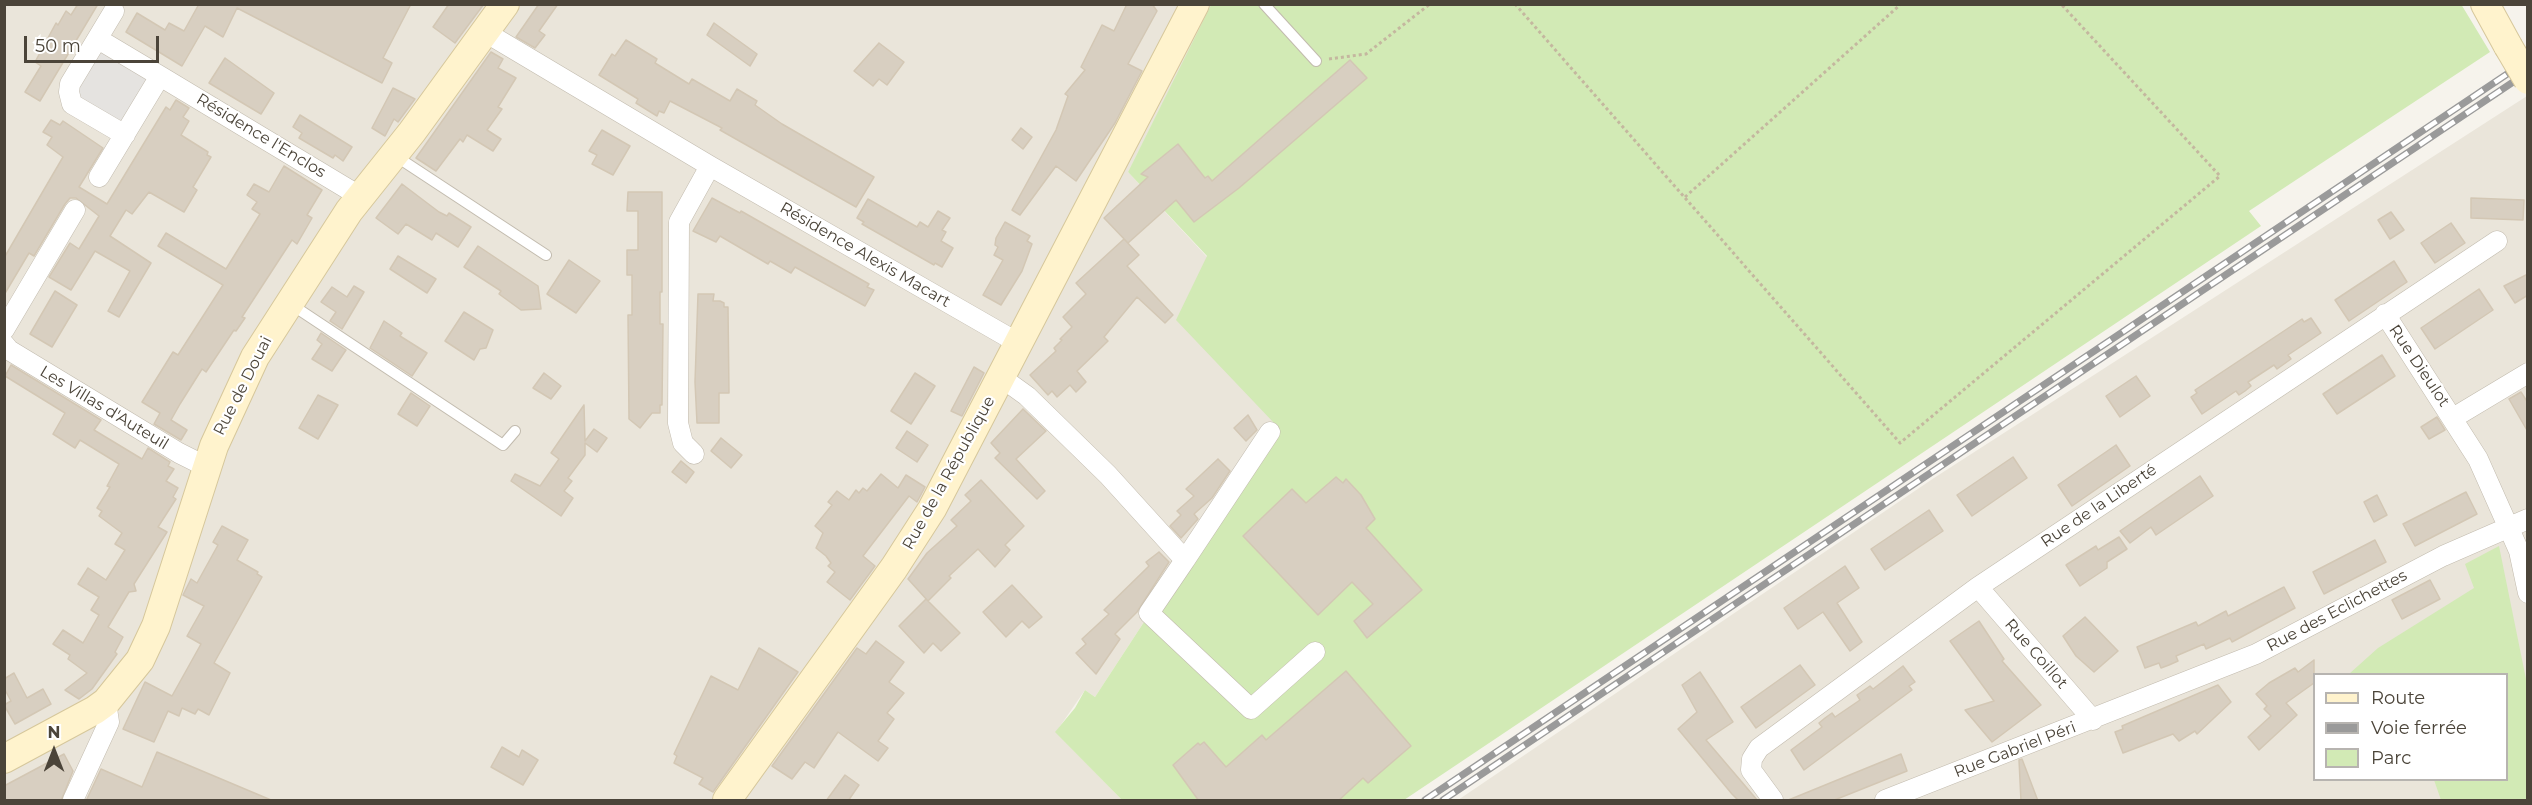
<!DOCTYPE html>
<html>
<head>
<meta charset="utf-8">
<style>
	body { margin:0 }
	#map { position:relative; width:2532px; height:805px; overflow:hidden; background:#f6f3ec; font-family:Montserrat,sans-serif }
	canvas { display:block }
	.frame { position:absolute; inset:0; border:6px solid #4b4439; pointer-events:none }
	.legend { position:absolute; left:2313px; top:673px; width:195px; height:108px; box-sizing:border-box; background:#fff; border:2px solid #b7b4b0; margin:0; padding:8px 10px; list-style:none; font-size:18px; color:#4b4439 }
	.legend li { display:flex; align-items:center; gap:12px; height:30px }
	.legend b { width:30px; border:2px solid #b7b4b0 }
	.north { position:absolute; left:24px; top:721px; width:60px; height:60px; -webkit-text-stroke:4px #fff; paint-order:stroke; rotate:0deg; font-size:16px; font-weight:700; line-height:24px; text-align:center; color:#4b4439 }
	.north::after { content:''; display:block; margin:auto; width:21px; height:27px; background:#4b4439; clip-path:polygon(50% 0,100% 100%,50% 72%,0 100%) }
	.scale { position:absolute; left:24px; top:36px; width:135px; height:27px; box-sizing:border-box; border:3px solid #4b4439; border-top:0; padding-left:8px; font-size:18px; line-height:21px; white-space:nowrap; color:#4b4439; -webkit-text-stroke:4px #fff; paint-order:stroke }
</style>
</head>
<body>
<div id="map">
<canvas width="2532" height="805"></canvas>
<div class="frame"></div>
<ul class="legend">
<li><b style="height:8px;background:#fff3cd"></b>Route</li>
<li><b style="height:8px;background:#9a9a9a"></b>Voie ferrée</li>
<li><b style="height:16px;background:#d2eab5"></b>Parc</li>
</ul>
<div class="north">N</div>
<div class="scale">50 m</div>
</div>
<script>
const c = document.querySelector('canvas').getContext('2d');
c.lineJoin = 'round';
function fill(path, color) {
  c.fillStyle = color;
  c.fill(path, 'evenodd');
}
function shape(rows) {
  const path = new Path2D();
  for (const r of rows) {
    path.moveTo(r[0], r[1]);
    for (let i = 2; i < r.length; i += 2) path.lineTo(r[i], r[i + 1]);
  }
  return path;
}
function stroke(path, color, width, dash) {
  c.strokeStyle = color;
  c.lineWidth = width;
  c.lineCap = dash ? 'butt' : 'round';
  c.setLineDash(dash || []);
  c.stroke(path);
}
function drawText(font, color, halo, rows, align = 'center') {
  c.font = font + ' Montserrat,sans-serif';
  c.lineWidth = 4.5;
  c.setLineDash([]);
  c.textBaseline = 'middle';
  c.strokeStyle = halo;
  c.fillStyle = color;
  for (const [text, x, y, turn = 0] of rows) {
    c.save();
    c.translate(x, y);
    c.rotate((+turn || 0) * Math.PI / 180);
    c.textAlign = isNaN(turn) ? turn : align;
    if (halo) c.strokeText(text, 0, 0);
    c.fillText(text, 0, 0);
    c.restore();
  }
}
fill(shape([
	[5,5,1212,5,1128,172,1207,257,1274,423,1095,697,1085,690,1056,732,1122,800,5,800],
	[2527,96,2527,800,1458,800,1934,478],
	[2314,674,2506,674,2506,780,2314,780]
]), '#eae5da');
fill(shape([
	[2461,4,2490,52,2249,211,2261,226,1404,800,1122,800,1055,732,1075,708,1085,690,1095,697,1274,423,1176,320,1207,256,1128,172,1211,5],
	[2499,546,2527,684,2527,800,2441,800,2434,780,2506,780,2506,674,2349,674,2378,648,2474,588,2465,564]
]), '#d2eab5');
fill(shape([
	[102,50,147,78,119,124,74,96]
]), '#e5e3e0');
const building = shape([
	[78,4,98,4,40,101,25,92,41,66,35,62,56,23,58,25,66,11,71,15,78,4],
	[199,4,411,4,383,58,392,63,382,83,237,8,223,37,205,26,182,66,126,32,137,13,165,30,169,23,184,31,199,4],
	[449,4,484,4,455,43,433,27,449,4],
	[539,4,558,4,539,31,545,35,535,48,516,37,539,4],
	[1127,4,1152,4,1157,11,1128,64,1142,71,1115,123,1076,181,1056,166,1020,215,1012,210,1056,130,1068,96,1065,94,1085,70,1081,67,1102,25,1114,31,1127,4],
	[714,23,757,54,750,66,707,35,714,23],
	[626,40,657,59,655,63,689,84,692,79,730,101,737,89,757,101,755,105,782,124,874,177,856,207,720,130,722,128,670,101,664,113,659,111,657,116,636,103,638,99,599,75,612,54,615,56,626,40],
	[879,43,904,62,887,85,879,79,873,86,854,71,879,43],
	[491,52,503,59,498,68,516,78,498,107,502,109,487,130,501,139,493,151,467,135,463,142,460,139,436,171,416,158,491,52],
	[225,58,274,93,261,114,209,83,225,58],
	[1350,60,1367,78,1239,188,1194,222,1176,200,1128,243,1104,218,1148,177,1141,174,1178,144,1205,178,1208,176,1212,181,1350,60],
	[393,88,415,99,398,122,394,119,385,136,372,128,393,88],
	[176,100,189,108,183,117,189,121,181,135,208,152,207,155,211,157,193,187,197,190,184,212,149,192,132,214,126,210,110,236,151,263,119,317,108,311,130,271,95,251,71,290,49,277,70,243,79,249,99,216,76,198,70,198,65,204,34,256,29,253,4,295,4,258,63,157,47,145,52,137,43,132,51,120,60,125,63,121,103,148,79,187,107,204,166,107,170,110,176,100],
	[300,115,352,147,343,161,335,155,333,158,299,138,302,133,293,127,300,115],
	[1021,128,1032,137,1023,149,1012,140,1021,128],
	[602,130,630,146,613,175,592,164,597,155,589,151,602,130],
	[284,166,322,190,307,215,312,218,297,244,292,240,242,317,245,318,236,331,234,330,206,372,202,369,180,404,171,420,187,430,181,440,154,424,160,413,142,402,173,352,178,355,223,285,158,246,166,233,226,269,260,214,252,209,257,202,247,195,254,184,269,192,284,166],
	[402,184,439,212,447,216,449,213,471,227,458,247,436,233,432,240,406,224,398,234,376,218,402,184],
	[628,192,662,192,662,292,660,292,660,324,663,324,662,405,660,405,660,413,652,413,640,428,629,419,628,315,632,315,632,275,627,275,627,250,638,250,638,211,627,211,628,192],
	[712,198,740,213,741,211,869,284,867,287,874,290,865,306,795,267,791,273,770,261,768,264,720,236,716,242,693,231,712,198],
	[2471,198,2524,200,2523,220,2471,218,2471,198],
	[868,199,917,227,920,222,928,227,938,211,950,218,942,230,946,232,941,241,953,248,942,267,935,263,934,265,862,224,864,222,857,218,868,199],
	[2391,212,2404,230,2390,239,2378,220,2391,212],
	[1005,222,1030,236,1027,241,1032,244,1022,271,1001,305,983,295,1003,260,994,255,998,247,995,245,996,238,1005,222],
	[2451,223,2465,243,2435,263,2421,243,2451,223],
	[1124,239,1139,255,1127,266,1173,315,1165,323,1137,297,1104,337,1108,341,1077,371,1086,382,1076,392,1070,385,1057,397,1052,391,1048,395,1030,375,1056,351,1054,348,1062,340,1060,339,1072,327,1063,317,1086,294,1076,283,1124,239],
	[478,246,538,286,541,309,521,310,499,294,501,291,464,267,478,246],
	[398,256,436,279,427,293,390,269,398,256],
	[569,260,600,281,576,313,547,294,569,260],
	[2394,261,2407,282,2349,321,2335,300,2394,261],
	[2528,274,2528,295,2515,303,2504,286,2528,274],
	[354,286,364,292,342,329,330,321,336,312,321,302,332,287,347,297,354,286],
	[2479,289,2493,310,2435,349,2421,328,2479,289],
	[55,291,77,305,52,347,30,334,55,291],
	[698,294,714,294,713,301,720,301,724,303,724,307,728,307,729,393,719,393,719,423,697,423,695,382,698,294],
	[464,312,493,330,486,348,480,349,474,360,445,341,464,312],
	[2311,318,2321,333,2288,355,2291,359,2277,369,2274,365,2248,382,2251,386,2245,391,2239,395,2236,391,2202,414,2191,397,2197,393,2195,390,2302,319,2304,322,2311,318],
	[384,321,402,333,400,336,427,353,412,376,370,348,384,321],
	[321,333,346,350,332,371,312,359,322,344,317,340,321,333],
	[2382,355,2395,376,2337,414,2323,394,2382,355],
	[11,365,101,420,94,430,142,459,148,448,170,462,168,466,174,469,166,481,178,488,173,497,176,499,158,527,167,532,134,584,136,591,129,592,108,627,123,637,115,652,117,654,92,689,79,699,65,690,87,673,68,659,70,655,53,644,63,630,83,643,99,615,91,610,99,597,78,584,88,568,106,580,125,550,115,544,122,533,99,516,102,511,97,508,110,487,107,486,119,464,80,440,75,448,53,434,65,413,5,376,11,365],
	[974,367,984,373,962,416,951,411,974,367],
	[544,373,561,386,551,399,533,388,544,373],
	[915,373,935,386,911,424,891,411,915,373],
	[2136,376,2150,396,2120,417,2106,396,2136,376],
	[2521,392,2528,403,2528,432,2509,399,2521,392],
	[411,393,430,406,417,426,398,414,411,393],
	[318,395,338,405,318,439,299,428,318,395],
	[584,405,585,441,594,429,607,438,597,452,585,443,585,455,568,478,572,481,564,491,573,498,561,516,511,481,515,474,540,486,559,459,551,453,584,405],
	[1023,409,1046,431,1016,459,1045,491,1037,499,995,458,1000,453,991,443,1023,409],
	[1248,415,1257,430,1246,441,1234,428,1248,415],
	[2437,417,2445,430,2429,439,2421,427,2437,417],
	[907,431,928,445,917,462,896,448,907,431],
	[721,438,742,455,731,468,711,451,721,438],
	[2116,445,2130,466,2072,506,2058,485,2116,445],
	[2013,457,2027,478,1972,516,1957,495,2013,457],
	[1218,459,1230,471,1212,498,1194,514,1198,519,1181,538,1170,526,1181,515,1177,511,1194,496,1186,489,1218,459],
	[681,461,694,472,686,483,672,472,681,461],
	[881,474,898,488,906,475,925,487,917,502,909,496,863,556,875,566,850,600,827,582,835,572,828,566,831,563,826,556,816,548,823,533,815,526,832,505,828,502,837,491,849,500,856,490,859,493,863,488,867,491,881,474],
	[2200,476,2213,496,2156,535,2151,527,2130,543,2120,531,2200,476],
	[1336,477,1343,483,1346,479,1361,495,1375,519,1366,528,1422,590,1367,638,1354,621,1373,604,1352,582,1318,615,1243,536,1292,489,1306,503,1336,477],
	[981,480,1024,526,1005,545,1010,550,995,567,978,549,949,576,951,578,928,601,908,579,927,553,957,526,951,520,971,501,965,495,981,480],
	[2466,492,2477,514,2415,546,2403,524,2466,492],
	[2377,495,2387,515,2374,522,2364,502,2377,495],
	[1929,510,1943,531,1885,570,1871,549,1929,510],
	[222,526,248,540,237,560,258,572,257,574,262,577,214,663,230,673,209,715,198,709,195,714,182,708,179,716,168,711,154,742,123,729,145,682,172,696,201,644,187,636,204,606,183,595,191,579,197,583,218,545,213,542,222,526],
	[2119,537,2127,549,2107,562,2107,568,2080,586,2066,565,2096,546,2098,550,2119,537],
	[2375,540,2386,562,2324,594,2313,572,2375,540],
	[1159,552,1169,562,1137,612,1115,634,1120,639,1096,674,1076,653,1086,644,1082,639,1109,614,1104,610,1149,566,1146,562,1159,552],
	[1845,566,1859,588,1837,603,1862,642,1850,651,1823,612,1798,629,1784,608,1845,566],
	[2430,580,2440,599,2402,619,2392,600,2430,580],
	[1012,585,1042,617,1029,628,1022,621,1006,637,983,612,1012,585],
	[2284,587,2295,608,2232,642,2230,638,2206,649,2204,644,2176,656,2178,661,2169,665,2161,668,2159,663,2145,668,2137,647,2196,622,2198,626,2226,611,2228,616,2284,587],
	[926,599,960,633,941,651,933,643,924,653,899,626,926,599],
	[2085,617,2118,651,2094,672,2076,656,2063,636,2085,617],
	[1979,621,2004,659,2002,661,2041,705,1992,742,1965,710,1994,701,1950,641,1979,621],
	[876,641,904,662,889,682,904,693,887,713,894,719,878,741,888,748,878,761,838,732,814,768,805,762,792,779,772,766,857,648,866,654,876,641],
	[759,648,798,672,713,792,699,784,703,778,674,763,677,756,674,754,711,676,738,690,759,648],
	[2314,660,2314,683,2286,703,2297,715,2259,750,2248,737,2271,716,2264,709,2267,706,2256,694,2269,683,2295,668,2298,672,2314,660],
	[1800,665,1815,685,1756,728,1741,707,1800,665],
	[1903,666,1915,682,1909,686,1912,690,1804,770,1791,750,1822,727,1819,723,1825,718,1832,713,1835,717,1860,700,1857,695,1870,686,1873,689,1903,666],
	[1346,671,1411,746,1368,783,1363,778,1338,801,1199,801,1173,765,1198,743,1200,745,1204,742,1226,767,1262,735,1266,740,1346,671],
	[1700,672,1733,722,1706,740,1758,801,1739,801,1732,794,1678,729,1697,712,1682,685,1700,672],
	[14,673,27,698,43,689,51,704,15,724,4,705,11,701,4,688,4,679,14,673],
	[2218,685,2231,702,2197,734,2195,731,2179,741,2173,734,2123,753,2115,732,2123,729,2122,726,2218,685],
	[502,747,519,757,522,750,538,760,523,785,491,767,502,747],
	[157,752,271,800,271,801,86,801,101,769,142,787,157,752],
	[64,754,73,771,61,801,4,801,4,786,64,754],
	[1901,754,1907,771,1832,801,1786,801,1901,754],
	[2022,759,2038,801,2021,801,2019,760,2022,759],
	[845,775,859,785,848,801,826,801,845,775]
]);
fill(building, '#d8cfc1');
stroke(building, '#d3c7b4', 1.5);
const lane = shape([
	[1264,4,1316,61],
	[394,155,546,255],
	[289,303,503,445,515,431]
]);
const street = shape([
	[114,11,70,84,69,92,72,104,125,135],
	[485,32,710,166,1020,344],
	[98,39,160,76],
	[99,177,160,76,361,197],
	[2385,314,2478,459,2519,551,2528,593],
	[4,330,75,210],
	[4,344,9,350,179,453,207,467],
	[1002,378,1027,396,1108,475,1185,560,1149,613,1251,709,1315,652],
	[2453,418,2528,373],
	[694,454,683,443,678,423,679,222,710,166],
	[1185,560,1270,432],
	[1978,587,2093,720],
	[73,800,109,722,106,702],
	[1773,800,1751,770,1752,759,1759,748,1978,587,2497,241],
	[1885,800,2256,654,2443,556,2528,519]
]);
const secondary = shape([
	[2485,4,2508,46],
	[4,759,95,710,106,702,140,660,156,626,214,446,255,357,349,211,412,132,505,4],
	[727,800,894,568,932,509,1195,4]
]);
stroke(lane, '#c2bbae', 12);
stroke(street, '#c2bbae', 21);
stroke(secondary, '#d6c79b', 30);
stroke(shape([
	[1515,4,1900,443,2220,176,2061,4],
	[1329,59,1366,54,1430,4],
	[1685,197,1901,4]
]), '#c4b79f', 3, [3, 3]);
stroke(lane, '#fff', 10);
stroke(street, '#fff', 20);
stroke(secondary, '#fff3cd', 28);
const rail = shape([
	[1425,800,2528,60],
	[1443,800,2528,72]
]);
stroke(rail, '#9a9a9a', 7);
stroke(rail, '#fff', 4.5, [14]);
const secondaryBridge = shape([
	[2508,46,2528,80]
]);
stroke(secondaryBridge, '#d6c79b', 30, []);
stroke(secondaryBridge, '#fff3cd', 28);
drawText('16px', '#4b4439', '#fff', [
	["Résidence l'Enclos",261,136,31],
	["Résidence Alexis Macart",865,255,30],
	["Rue Dieulot",2419,366,56],
	["Rue de Douai",243,386,-63],
	["Les Villas d'Auteuil",104,408,31],
	["Rue de la République",949,473,-61],
	["Rue de la Liberté",2099,506,-34],
	["Rue des Eclichettes",2337,611,-28],
	["Rue Coillot",2036,654,49],
	["Rue Gabriel Péri",2015,750,-21]
]);
</script>
</body>
</html>
